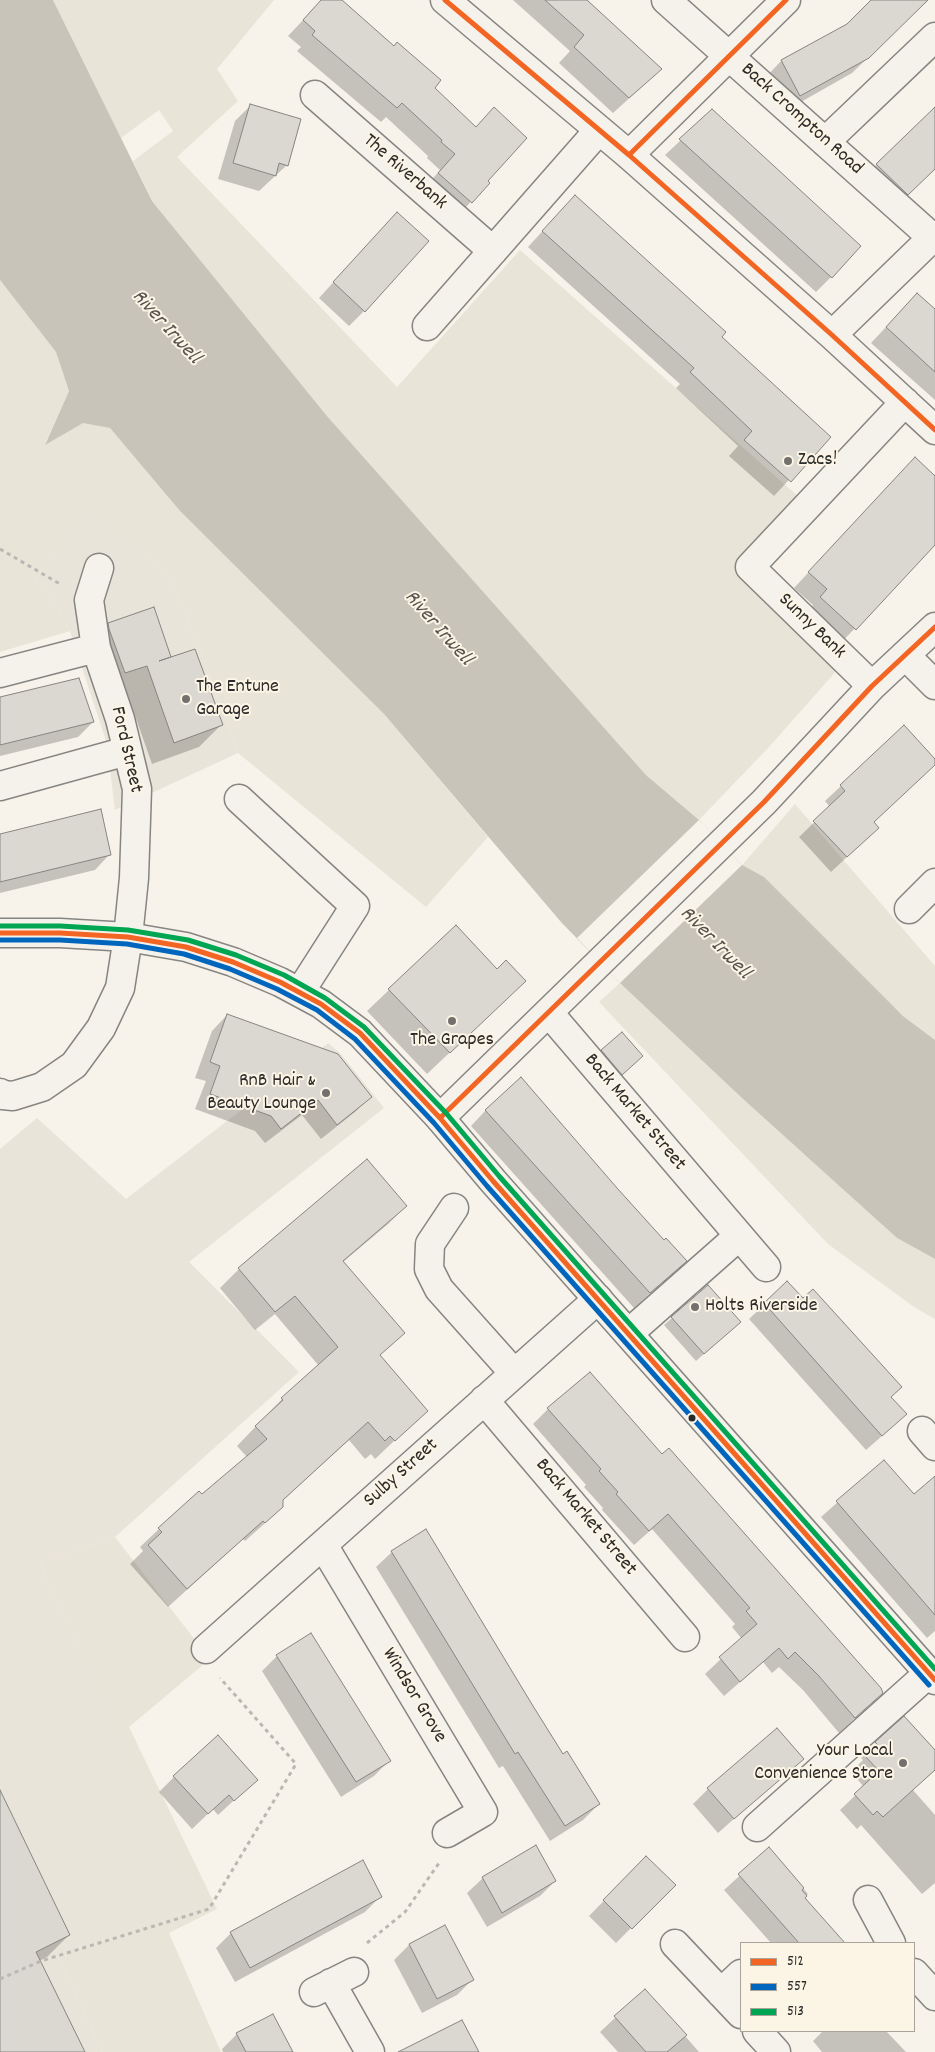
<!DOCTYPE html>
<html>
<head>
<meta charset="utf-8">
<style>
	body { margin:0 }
	#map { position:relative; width:935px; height:2052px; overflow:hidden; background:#f7f3ea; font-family:Dekko,sans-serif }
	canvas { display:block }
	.legend { position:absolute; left:740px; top:1942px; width:175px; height:90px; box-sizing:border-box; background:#fcf5e5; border:1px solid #a8a49b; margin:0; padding:6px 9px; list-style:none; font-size:15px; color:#2b2b2b }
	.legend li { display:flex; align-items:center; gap:10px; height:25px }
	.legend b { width:25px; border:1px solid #a8a49b }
</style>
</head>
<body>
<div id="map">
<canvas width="935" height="2052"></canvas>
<ul class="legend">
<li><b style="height:6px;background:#f26522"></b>512</li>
<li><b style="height:6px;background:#0065bd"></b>557</li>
<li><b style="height:6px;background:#00a651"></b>513</li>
</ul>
</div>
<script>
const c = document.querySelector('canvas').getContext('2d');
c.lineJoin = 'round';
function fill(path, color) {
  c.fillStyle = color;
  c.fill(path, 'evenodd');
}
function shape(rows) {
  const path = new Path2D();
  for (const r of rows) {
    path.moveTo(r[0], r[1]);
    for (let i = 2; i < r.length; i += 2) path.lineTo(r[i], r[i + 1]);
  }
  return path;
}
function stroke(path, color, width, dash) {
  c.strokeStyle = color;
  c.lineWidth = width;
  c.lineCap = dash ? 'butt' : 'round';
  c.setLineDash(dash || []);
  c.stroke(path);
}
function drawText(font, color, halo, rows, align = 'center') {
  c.font = font + ' Dekko,sans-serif';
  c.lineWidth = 4;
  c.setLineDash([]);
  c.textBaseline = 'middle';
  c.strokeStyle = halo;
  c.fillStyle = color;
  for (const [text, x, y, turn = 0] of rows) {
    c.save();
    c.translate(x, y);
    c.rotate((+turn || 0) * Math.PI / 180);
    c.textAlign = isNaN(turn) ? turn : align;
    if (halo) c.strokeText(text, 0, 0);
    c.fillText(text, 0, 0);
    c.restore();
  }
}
fill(shape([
	[84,508,165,570,188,618,238,753,115,810,107,744,70,631,54,602,35,581],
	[328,1043,341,1054,384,1108,189,1262,299,1372,115,1537,39,1562,198,1903,59,1958,102,2052,0,2052,0,1149,37,1118,126,1199]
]), '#e9e4d9');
fill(shape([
	[53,0,274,0,217,69,238,101,177,157,397,387,520,250,799,497,739,563,839,668,769,747,699,820,646,775,327,416,152,201,133,161,173,131,159,110,121,138],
	[0,280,56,352,69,391,45,444,83,422,110,428,180,511,384,714,488,837,426,907,238,753,188,618,165,570,84,509,35,581,54,602,70,631,0,652],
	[795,804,935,966,935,1040,903,1016,742,865],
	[620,983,897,1238,935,1259,935,1319,914,1307,828,1244,599,1002],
	[115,1537,210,1659,129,1727,217,1909,169,1933,221,2052,102,2052,59,1958,197,1903,39,1562]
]), '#e9e4d8');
fill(shape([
	[0,0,53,0,152,201,327,416,646,775,699,820,742,865,764,877,903,1016,935,1040,935,1259,897,1238,741,1097,620,983,561,922,384,714,180,511,110,428,83,423,45,445,69,391,56,352,0,280]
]), '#c8c4ba');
fill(shape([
	[699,820,742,865,620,983,577,938]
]), '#f7f3ea');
fill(shape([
	[322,0,336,0,475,128,486,181,488,183,456,218,424,189,440,170,427,158,428,156,386,117,381,122,297,51,301,47,288,36],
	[513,0,586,0,645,84,613,113,559,63,570,51],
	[873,0,928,0,852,73,785,111,766,77,781,61,847,25],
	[251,105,287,165,259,191,218,179,235,121],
	[935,108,935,169,892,210,861,180],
	[712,111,831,277,816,292,665,155],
	[560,212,720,337,829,437,774,496,729,456,738,446,676,388,680,384,528,247],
	[382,229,364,311,349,326,319,298],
	[917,294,935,311,935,400,871,343],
	[900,474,933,476,935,474,935,543,840,644,806,613,813,605,794,588],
	[109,624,170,657,221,725,199,747,152,764,125,687,103,695,87,646],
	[0,698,93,722,78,737,0,756],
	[904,727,935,761,935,764,873,822,862,843,831,872,799,837,830,807,825,801],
	[0,835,110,854,95,870,0,893],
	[389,990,502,1003,427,1074,367,1011],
	[227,1015,370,1097,355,1112,321,1139,302,1115,265,1143,255,1131,195,1109,206,1081,195,1078,212,1031],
	[602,1051,634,1064,614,1081,594,1058],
	[486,1110,664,1241,685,1261,634,1308,471,1126],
	[367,1160,406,1206,387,1225,343,1262,404,1333,379,1356,426,1411,375,1459,371,1454,365,1459,349,1440,282,1501,282,1506,263,1525,245,1541,243,1539,168,1607,130,1564,143,1551,140,1547,159,1529,202,1496,247,1457,237,1446,282,1399,319,1366,275,1314,255,1330,220,1288,239,1269],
	[787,1283,890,1398,890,1429,866,1450,749,1319],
	[672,1318,732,1329,696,1361,664,1325],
	[548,1409,662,1455,882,1693,839,1733,803,1690,779,1667,772,1673,763,1662,724,1696,705,1674,742,1639,732,1627,735,1624,652,1529,634,1545,602,1510,603,1508,584,1487,586,1485,533,1424],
	[884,1461,914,1496,935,1494,935,1631,927,1638,821,1517],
	[392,1552,563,1755,599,1804,583,1820,550,1841,503,1766,499,1768,376,1567],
	[277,1656,390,1760,374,1776,341,1797,262,1671],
	[876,1743,935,1752,935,1770,913,1790,935,1815,935,1883,922,1894,861,1825,857,1829,840,1810,864,1787,851,1772,863,1760,861,1758],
	[802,1759,718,1833,693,1804,708,1789],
	[174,1777,256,1780,218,1815,213,1809,192,1829,159,1792],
	[0,1793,69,1935,47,1957,39,1961,83,2052,0,2052],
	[769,1849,808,1894,803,1898,843,1943,771,1943,724,1890],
	[646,1858,674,1885,616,1943,589,1916],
	[483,1878,555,1881,540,1896,487,1927,467,1893],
	[381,1896,365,1912,235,1982,216,1948,231,1933],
	[444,1927,472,1980,457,1995,422,2013,394,1960,409,1945],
	[645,1990,699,2052,618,2052,600,2032],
	[823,2031,886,2031,906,2052,822,2052,813,2041],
	[237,2034,291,2052,223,2052,222,2049]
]), '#0003');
const building = shape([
	[321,0,342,0,394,46,397,42,441,80,435,88,476,127,494,107,527,138,488,181,490,183,472,203,438,173,455,154,441,142,442,140,402,103,397,108,312,35,315,31,303,20,321,0],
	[545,0,587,0,662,69,629,98,574,47,584,35,545,0],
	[871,0,928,0,869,58,800,96,781,60,847,24,871,0],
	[250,104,301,119,288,166,279,163,276,176,233,163,250,104],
	[935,107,935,169,908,195,876,164,935,107],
	[712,109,861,246,832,278,679,139,712,109],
	[575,195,726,332,722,337,831,437,791,482,744,440,752,431,690,372,694,368,542,231,575,195],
	[397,212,429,241,365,312,333,282,397,212],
	[917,293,935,309,935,372,886,327,917,293],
	[915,457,935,476,935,545,856,630,820,597,827,589,808,572,915,457],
	[154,607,171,657,159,661,195,649,223,725,174,743,147,666,125,673,109,629,108,623,154,607],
	[79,678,94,722,0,745,0,697,79,678],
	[904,725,935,759,935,765,874,822,879,828,847,857,813,821,845,791,840,785,904,725],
	[101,809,111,855,0,882,0,834,101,809],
	[456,925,497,969,506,960,526,981,450,1053,388,989,456,925],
	[227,1014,338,1054,372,1097,337,1125,318,1100,281,1129,271,1116,210,1094,220,1066,210,1062,227,1014],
	[622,1032,643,1056,622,1075,601,1050,622,1032],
	[521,1077,617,1188,664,1240,666,1238,687,1261,650,1293,485,1110,521,1077],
	[367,1159,407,1206,343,1261,405,1333,380,1355,428,1411,395,1441,390,1436,385,1441,368,1422,283,1500,283,1507,265,1523,263,1521,187,1589,148,1545,162,1532,158,1528,199,1491,202,1494,267,1439,255,1426,283,1400,281,1398,338,1347,295,1296,275,1312,238,1268,367,1159],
	[787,1281,803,1298,813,1289,902,1387,891,1397,907,1414,882,1436,764,1303,787,1281],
	[708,1285,741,1322,704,1354,671,1317,708,1285],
	[590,1372,662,1454,669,1448,881,1688,883,1693,855,1718,818,1675,795,1652,788,1659,779,1648,740,1682,719,1657,757,1624,746,1611,750,1608,668,1514,649,1531,616,1494,618,1492,599,1471,601,1469,547,1408,590,1372],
	[884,1460,914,1494,935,1476,935,1615,836,1501,884,1460],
	[426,1529,533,1706,563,1754,567,1751,600,1804,565,1826,518,1752,515,1754,391,1551,426,1529],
	[311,1633,391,1761,356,1782,276,1655,311,1633],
	[904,1716,935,1750,935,1770,883,1817,877,1811,873,1815,854,1794,879,1771,865,1756,878,1745,875,1742,904,1716],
	[777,1728,804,1759,734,1819,707,1788,777,1728],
	[218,1735,258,1780,234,1801,229,1795,208,1814,173,1776,218,1735],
	[0,1790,70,1935,36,1952,85,2052,0,2052,0,1790],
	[536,1845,556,1881,502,1913,482,1877,536,1845],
	[769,1847,804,1888,802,1890,807,1896,805,1898,845,1943,799,1943,738,1874,769,1847],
	[646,1856,676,1885,632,1929,603,1900,646,1856],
	[363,1860,382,1897,250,1968,230,1932,363,1860],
	[445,1925,474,1980,437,1999,409,1944,445,1925],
	[645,1989,687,2035,667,2052,646,2052,614,2016,645,1989],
	[273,2014,293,2052,246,2052,236,2033,273,2014],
	[462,2020,479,2052,398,2052,462,2020]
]);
fill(building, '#dad8d1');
stroke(building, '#878581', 1);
const minor = shape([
	[445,0,629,155,832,335,935,430],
	[666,0,935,240],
	[315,95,493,251],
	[825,142,935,37],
	[629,155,786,0],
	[427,326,599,130],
	[832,335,935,235],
	[905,655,935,685],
	[0,673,96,648],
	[872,686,750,567,905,402],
	[0,786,127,751],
	[239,799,355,906,300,992],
	[909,909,935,883],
	[549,1013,766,1267],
	[0,1093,3,1095,13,1096,42,1087,74,1065,101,1028,120,988,128,937,134,878,137,789,120,719,96,648,89,600,99,568],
	[440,1118,764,802,872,686,935,627],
	[454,1208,430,1244,429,1269,439,1289,514,1373],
	[629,1333,739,1236],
	[484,1400,685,1637],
	[922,1431,935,1446],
	[323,1545,483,1812,447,1833],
	[206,1649,598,1299],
	[757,1827,929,1673],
	[868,1900,891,1943],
	[675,1944,741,2014],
	[914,1973,935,1996],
	[331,1983,370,2052],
	[314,1992,354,1972],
	[721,1993,741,1974],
	[757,2031,776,2052]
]);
const major = shape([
	[0,933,60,933,128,937,186,947,233,962,280,982,321,1004,360,1033,440,1118,493,1181,935,1680]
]);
stroke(minor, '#878581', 31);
stroke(major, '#878581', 31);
stroke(shape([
	[0,549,60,584],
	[367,1943,405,1912,439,1863],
	[0,1979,41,1961,209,1909,296,1764,220,1678]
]), '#bbb8b4', 3, [4, 4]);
stroke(minor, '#f5f2ec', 28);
stroke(major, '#f5f2ec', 28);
stroke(shape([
	[445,0,629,155,832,335,935,430],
	[629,155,786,0],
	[0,933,60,933,128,937,186,947,233,962,280,982,321,1004,360,1033,440,1118,493,1181,935,1680],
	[440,1118,764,802,872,686,935,627]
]), '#f26522', 5);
stroke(shape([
	[0,940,60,940,127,944,184,954,230,969,277,989,317,1010,355,1039,434,1123,487,1186,929,1685]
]), '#0065bd', 5);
stroke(shape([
	[0,926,60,926,128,930,188,940,236,955,284,975,325,998,364,1027,446,1113,499,1176,935,1669]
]), '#00a651', 5);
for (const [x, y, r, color] of [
	[788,461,5,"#72716e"],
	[186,699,5,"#72716e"],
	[452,1021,5,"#72716e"],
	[326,1093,5,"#72716e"],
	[695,1307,5,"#72716e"],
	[692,1418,4.5,"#2b2b2b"],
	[903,1763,5,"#72716e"]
]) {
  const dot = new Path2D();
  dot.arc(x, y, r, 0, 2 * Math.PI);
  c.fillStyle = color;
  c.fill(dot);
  stroke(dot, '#fcf5e5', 2);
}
drawText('20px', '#2b2b2b', '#fcf5e5', [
	["Back Crompton Road",801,120,42],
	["The Riverbank",404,173,41],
	["Sunny Bank",811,627,44],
	["Ford Street",125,750,77],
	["Back Market Street",634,1113,50],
	["Sulby Street",402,1474,-42],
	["Back Market Street",585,1518,50],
	["Windsor Grove",413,1696,59]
]);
drawText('20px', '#2b2b2b', '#fcf5e5', [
	["Zacs!",798,461],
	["The Entune",196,688],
	["Garage",196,711],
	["The Grapes",452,1041,"center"],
	["RnB Hair &",316,1082,"right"],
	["Beauty Lounge",316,1105,"right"],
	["Holts Riverside",705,1307],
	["Your Local",893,1752,"right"],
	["Convenience Store",893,1775,"right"]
], 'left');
drawText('italic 21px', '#545350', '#fcf5e5', [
	["River Irwell",165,328,48],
	["River Irwell",437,629,49],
	["River Irwell",714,944,46]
]);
</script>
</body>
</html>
